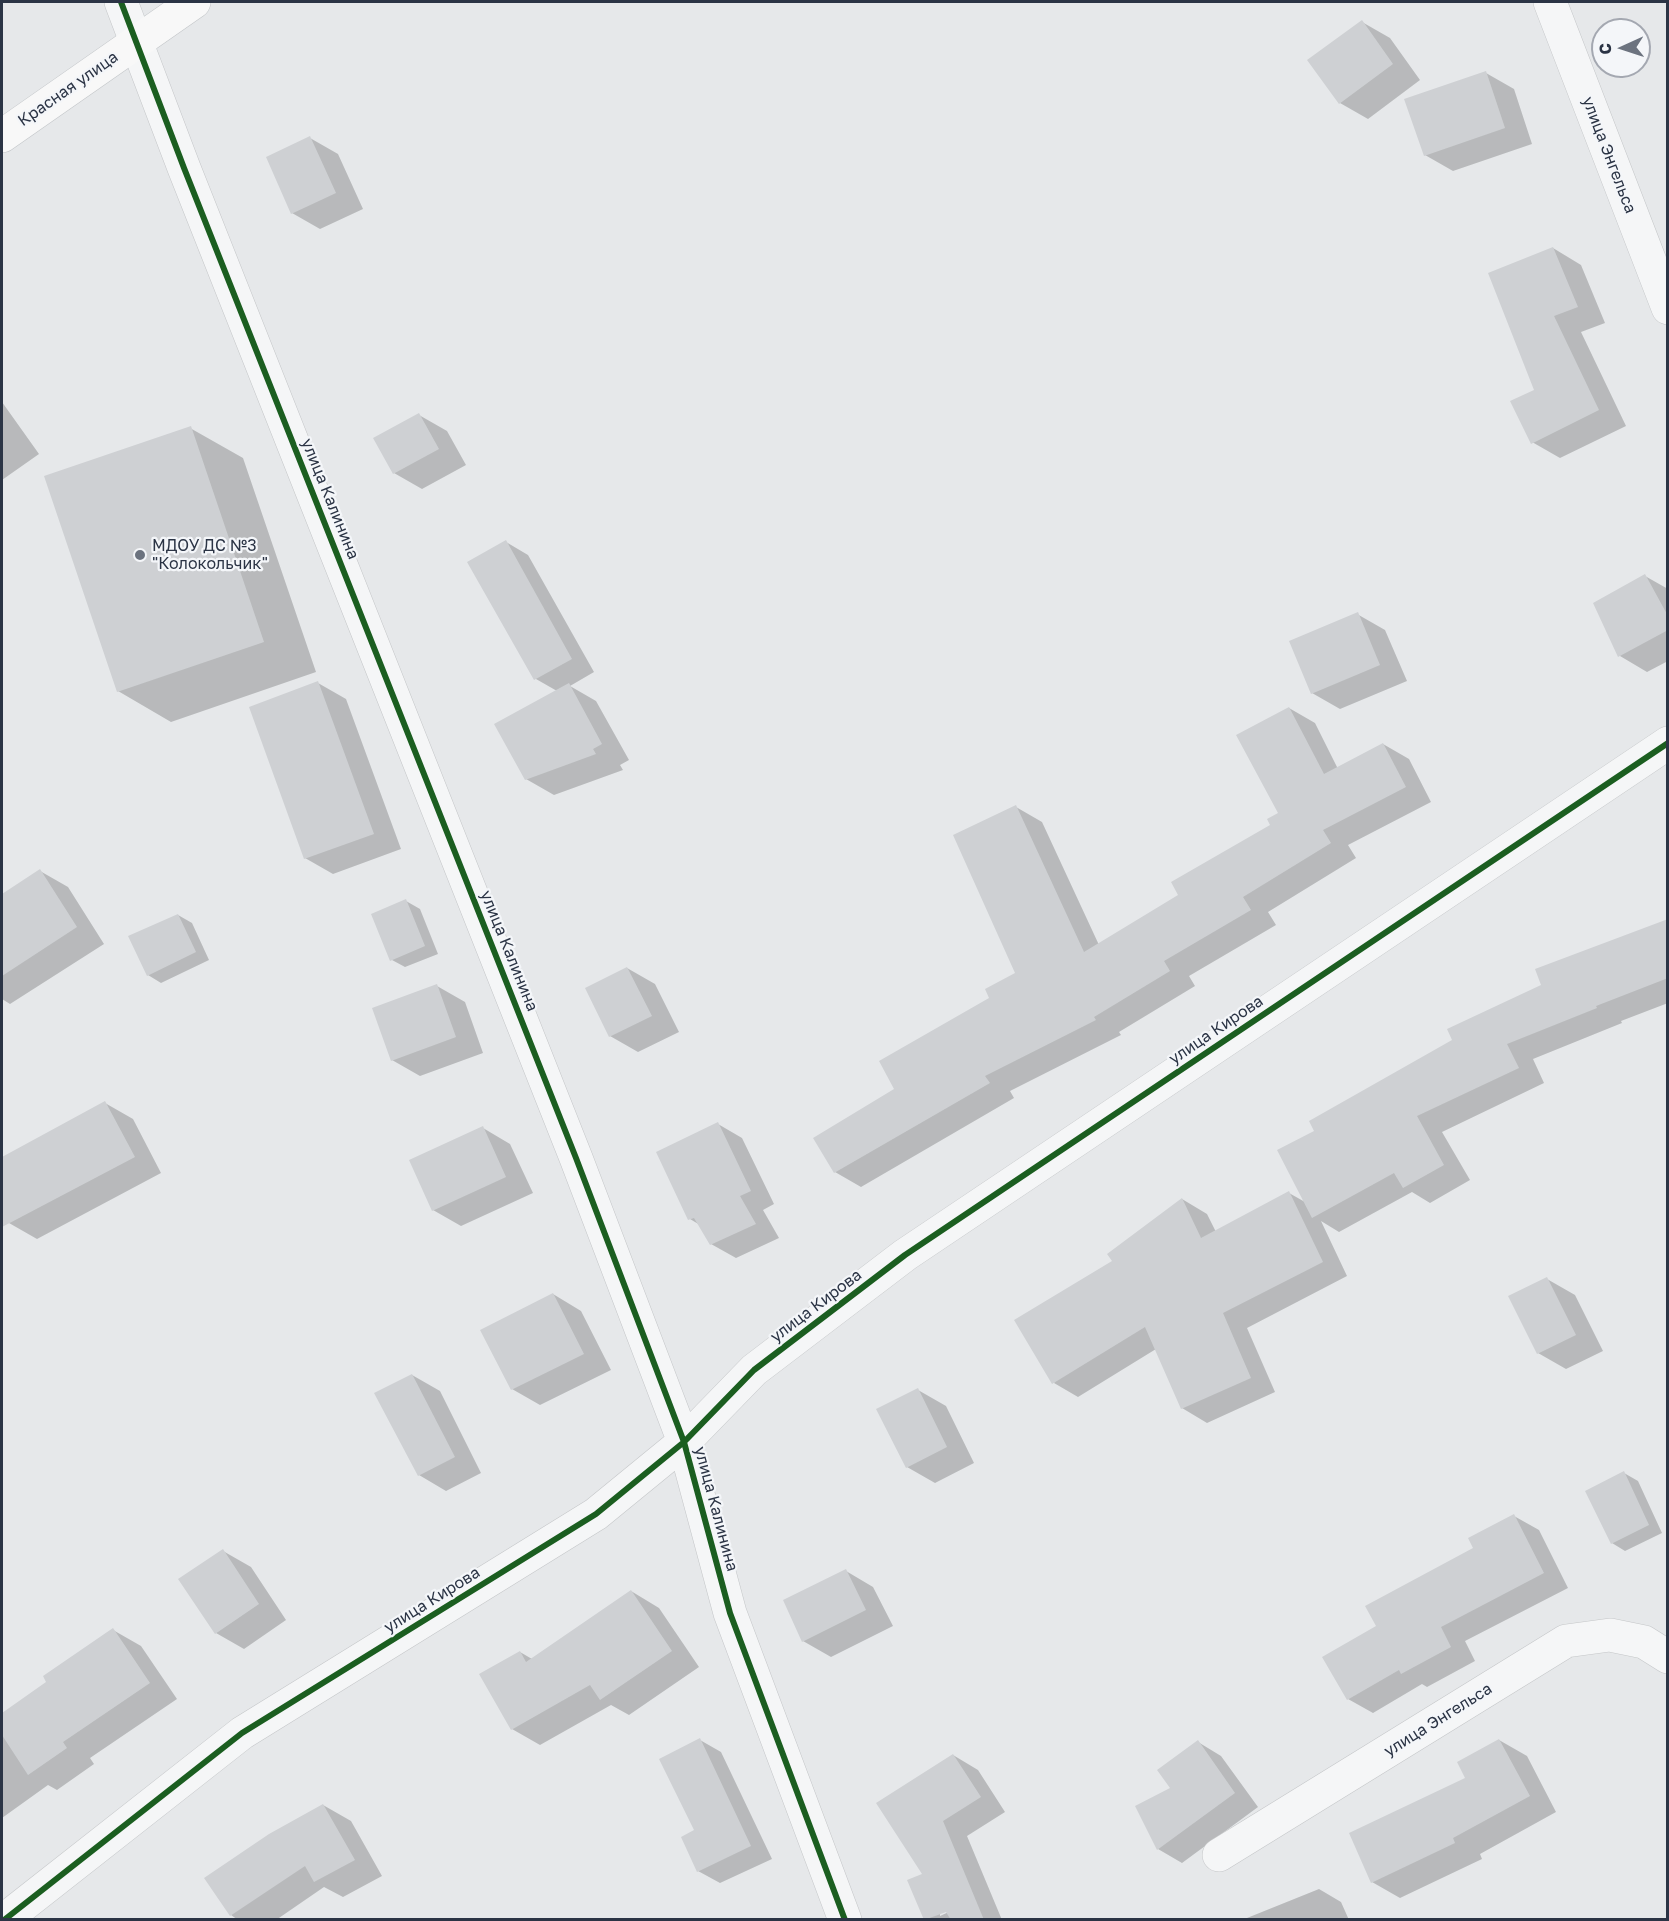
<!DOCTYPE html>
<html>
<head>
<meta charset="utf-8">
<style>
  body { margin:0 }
  #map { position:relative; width:1669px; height:1921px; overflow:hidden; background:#e6e8ea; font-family:"Golos Text",sans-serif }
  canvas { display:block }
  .frame { position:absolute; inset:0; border:3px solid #2b3445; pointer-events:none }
  .north { position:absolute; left:1591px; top:18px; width:60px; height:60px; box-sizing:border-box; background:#f4f6f9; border:2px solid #a4a8b1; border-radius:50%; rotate:267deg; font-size:16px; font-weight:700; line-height:24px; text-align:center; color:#2b3445 }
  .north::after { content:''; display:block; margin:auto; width:21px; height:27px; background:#6c737f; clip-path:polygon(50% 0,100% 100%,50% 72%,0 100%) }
</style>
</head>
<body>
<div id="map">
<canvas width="1669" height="1921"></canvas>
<div class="frame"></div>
<div class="north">С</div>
</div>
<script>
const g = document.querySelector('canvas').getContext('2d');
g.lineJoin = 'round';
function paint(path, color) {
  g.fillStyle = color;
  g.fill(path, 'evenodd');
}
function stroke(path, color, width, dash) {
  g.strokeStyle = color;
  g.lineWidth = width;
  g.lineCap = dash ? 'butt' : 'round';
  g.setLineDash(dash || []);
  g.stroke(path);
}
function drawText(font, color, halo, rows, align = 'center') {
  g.font = font + ' "Golos Text",sans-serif';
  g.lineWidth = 4.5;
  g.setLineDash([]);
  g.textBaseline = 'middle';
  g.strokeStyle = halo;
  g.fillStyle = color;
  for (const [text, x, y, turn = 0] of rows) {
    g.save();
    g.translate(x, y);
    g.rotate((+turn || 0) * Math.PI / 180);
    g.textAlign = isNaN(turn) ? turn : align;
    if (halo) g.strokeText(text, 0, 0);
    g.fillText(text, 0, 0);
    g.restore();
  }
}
paint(new Path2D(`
  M 1362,22 L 1390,38 L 1420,80 L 1368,119 L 1340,103 Z
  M 1486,73 L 1514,89 L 1532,144 L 1453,171 L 1425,155 Z
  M 310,138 L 338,154 L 363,209 L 320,229 L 292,213 Z
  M 1553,248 L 1581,265 L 1605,323 L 1581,332 L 1626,426 L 1560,458 L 1532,442 L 1536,390 Z
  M 2,402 L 39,454 L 2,480 Z
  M 419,415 L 447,431 L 466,465 L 422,489 L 394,473 Z
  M 190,428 L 243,458 L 316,672 L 171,722 L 118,691 Z
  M 506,542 L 528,555 L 594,672 L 570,686 L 596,701 L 629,760 L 620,765 L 623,770 L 554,795 L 526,779 L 557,691 L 536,679 Z
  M 1645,576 L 1668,589 L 1668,661 L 1647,672 L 1620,656 Z
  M 1357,614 L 1385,630 L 1407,681 L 1340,709 L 1312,693 Z
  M 318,683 L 346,699 L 401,849 L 333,874 L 305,858 Z
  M 1289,708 L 1315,723 L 1338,769 L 1383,744 L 1409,759 L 1431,802 L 1348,845 L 1356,858 L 1268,912 L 1276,925 L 1189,976 L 1195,986 L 1119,1032 L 1121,1035 L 1010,1091 L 1014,1098 L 861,1187 L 835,1172 L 896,1089 L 1017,974 L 1016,807 L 1042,822 L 1099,945 L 1180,896 L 1272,825 L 1280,813 Z
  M 40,871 L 68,887 L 104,944 L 10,1004 L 2,999 L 2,895 Z
  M 406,901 L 420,909 L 438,954 L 405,967 L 392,960 Z
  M 178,915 L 192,923 L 209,960 L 161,983 L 148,975 Z
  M 1668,921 L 1668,1003 L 1621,1021 L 1622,1023 L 1533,1059 L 1544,1083 L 1442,1132 L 1470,1180 L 1430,1203 L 1412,1192 L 1339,1232 L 1321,1221 L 1347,1276 L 1247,1328 L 1275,1392 L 1207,1423 L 1182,1408 L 1156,1349 L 1078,1397 L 1054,1383 L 1114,1261 L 1182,1199 L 1207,1214 L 1216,1232 L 1289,1193 L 1305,1202 L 1316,1131 L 1543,985 Z
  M 627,968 L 655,984 L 679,1032 L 638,1052 L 610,1036 Z
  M 437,986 L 465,1002 L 483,1053 L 420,1076 L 392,1060 Z
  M 105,1103 L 133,1119 L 161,1173 L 37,1239 L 9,1223 L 2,1207 L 2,1158 Z
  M 718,1124 L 742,1138 L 774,1204 L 763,1210 L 779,1238 L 736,1258 L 711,1244 L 700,1225 L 690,1219 Z
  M 483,1128 L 510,1144 L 533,1193 L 461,1226 L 433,1210 Z
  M 1547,1279 L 1575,1295 L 1603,1351 L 1566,1369 L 1538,1353 Z
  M 553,1294 L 581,1311 L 611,1370 L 540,1405 L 512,1389 Z
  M 412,1375 L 440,1391 L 481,1473 L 446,1491 L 419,1475 Z
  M 918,1390 L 946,1406 L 974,1463 L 935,1483 L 907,1467 Z
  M 1624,1473 L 1638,1481 L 1662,1533 L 1625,1551 L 1612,1543 Z
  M 1514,1516 L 1539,1530 L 1568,1588 L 1465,1641 L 1475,1661 L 1427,1687 L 1422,1684 L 1373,1713 L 1348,1699 L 1475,1549 Z
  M 223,1551 L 251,1567 L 286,1620 L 244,1649 L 216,1633 Z
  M 846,1571 L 873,1587 L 893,1626 L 831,1657 L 803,1641 Z
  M 631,1591 L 659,1608 L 699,1667 L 629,1715 L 611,1705 L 540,1745 L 512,1729 L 520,1652 L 532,1659 Z
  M 113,1630 L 141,1646 L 177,1699 L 90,1758 L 94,1764 L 57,1790 L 48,1785 L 2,1818 L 2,1715 L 48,1682 Z
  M 700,1740 L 721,1752 L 772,1859 L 720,1883 L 698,1871 Z
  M 1499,1740 L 1527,1756 L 1556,1812 L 1480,1854 L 1482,1859 L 1400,1898 L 1372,1882 L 1467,1779 Z
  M 1198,1742 L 1221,1756 L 1258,1807 L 1182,1863 L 1158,1849 L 1173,1788 Z
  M 953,1755 L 978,1770 L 1005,1812 L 967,1836 L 1002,1920 L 925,1920 L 909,1881 L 924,1875 ZM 953,1910 L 940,1916 L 940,1913 Z
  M 323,1805 L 351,1821 L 382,1876 L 343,1897 L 324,1887 L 276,1920 L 238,1920 L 231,1915 Z
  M 1319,1889 L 1341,1902 L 1349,1920 L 1242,1920 Z`), '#0003');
paint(new Path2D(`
  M 1362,20 L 1393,64 L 1339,104 L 1307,60 Z
  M 1486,71 L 1505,128 L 1424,156 L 1404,99 Z
  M 310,136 L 336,193 L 291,214 L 266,157 Z
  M 1553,247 L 1578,307 L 1554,316 L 1599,410 L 1531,444 L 1510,401 L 1534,390 L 1488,273 Z
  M 419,413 L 439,449 L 393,474 L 373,438 Z
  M 191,426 L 264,642 L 117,692 L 44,476 Z
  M 506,540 L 572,659 L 534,680 L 467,562 Z
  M 1645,574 L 1668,616 L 1668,630 L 1618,657 L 1593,603 Z
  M 1358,612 L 1380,665 L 1311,694 L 1289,641 Z
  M 318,681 L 374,834 L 304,859 L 249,707 Z
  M 569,683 L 602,744 L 593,749 L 596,754 L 525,780 L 494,724 Z
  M 1289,707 L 1324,774 L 1383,743 L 1406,787 L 1323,830 L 1331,843 L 1243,897 L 1251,910 L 1164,961 L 1170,971 L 1094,1017 L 1096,1020 L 985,1076 L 990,1083 L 834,1173 L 813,1138 L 894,1089 L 879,1061 L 989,998 L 985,989 L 1015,973 L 953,835 L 1016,805 L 1084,952 L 1178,895 L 1171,882 L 1270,825 L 1267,819 L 1278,813 L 1236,735 Z
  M 40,869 L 77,927 L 2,976 L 2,894 Z
  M 406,899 L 425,946 L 390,961 L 371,914 Z
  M 178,914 L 196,952 L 147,976 L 128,936 Z
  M 1668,919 L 1668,978 L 1596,1006 L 1597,1008 L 1507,1044 L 1519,1068 L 1417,1116 L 1444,1165 L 1403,1188 L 1394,1173 L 1312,1218 L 1277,1150 L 1314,1131 L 1309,1121 L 1452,1040 L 1447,1029 L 1541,985 L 1535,969 Z
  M 627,967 L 652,1016 L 609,1037 L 585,988 Z
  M 437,984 L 456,1037 L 391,1061 L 372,1008 Z
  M 105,1101 L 135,1157 L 2,1227 L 2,1157 Z
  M 718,1122 L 751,1191 L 740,1196 L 756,1224 L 710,1245 L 694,1218 L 688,1220 L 656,1152 Z
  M 483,1126 L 506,1177 L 432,1211 L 409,1160 Z
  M 1289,1191 L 1323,1262 L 1223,1313 L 1251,1378 L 1181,1409 L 1145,1327 L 1052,1384 L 1014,1320 L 1112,1261 L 1107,1254 L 1182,1198 L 1201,1238 Z
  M 1547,1277 L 1576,1335 L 1537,1354 L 1508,1296 Z
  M 553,1293 L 584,1354 L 511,1390 L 480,1330 Z
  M 412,1374 L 455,1457 L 418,1476 L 374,1393 Z
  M 918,1388 L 947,1447 L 906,1468 L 876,1409 Z
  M 1624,1471 L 1649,1525 L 1611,1544 L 1585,1491 Z
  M 1514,1514 L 1544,1573 L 1441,1627 L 1451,1647 L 1401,1674 L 1399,1670 L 1347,1700 L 1322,1657 L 1376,1626 L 1365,1606 L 1473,1548 L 1468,1538 Z
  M 223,1549 L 259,1604 L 215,1634 L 178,1579 Z
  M 846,1569 L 866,1610 L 802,1642 L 783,1600 Z
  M 631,1590 L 672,1651 L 600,1700 L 590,1685 L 511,1730 L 479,1674 L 520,1651 L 526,1662 Z
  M 113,1628 L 150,1683 L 63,1742 L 67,1748 L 28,1775 L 2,1735 L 2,1713 L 46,1682 L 43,1676 Z
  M 700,1738 L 751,1846 L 697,1872 L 681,1837 L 694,1830 L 659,1759 Z
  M 1499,1739 L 1530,1796 L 1453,1838 L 1455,1843 L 1371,1883 L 1349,1833 L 1465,1778 L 1457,1762 Z
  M 1198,1740 L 1235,1793 L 1157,1850 L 1135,1806 L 1170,1788 L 1157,1770 Z
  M 953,1754 L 981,1797 L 943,1821 L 984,1920 L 951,1920 L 946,1912 L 924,1920 L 907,1880 L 922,1874 L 876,1803 Z
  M 323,1804 L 355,1860 L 314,1882 L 305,1866 L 230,1916 L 204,1878 L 269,1834 Z`), '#ced0d3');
const street = new Path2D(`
  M 121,2 L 184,168 L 576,1158 L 684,1442 L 730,1613 L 845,1920
  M 1550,2 L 1668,308
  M 1219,1855 L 1566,1641 L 1610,1635 L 1644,1642 L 1668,1657
  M 4,1920 L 242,1733 L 596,1514 L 684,1442 L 754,1370 L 905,1255 L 1668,743`);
const primary = new Path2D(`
  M 2,136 L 194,2`);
stroke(street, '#c4c6c8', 34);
stroke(primary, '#c2c5c8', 34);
stroke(street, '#f5f6f7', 33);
stroke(primary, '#f8f8f8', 33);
stroke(new Path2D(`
  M 121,2 L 184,168 L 576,1158 L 684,1442 L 730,1613 L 845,1920
  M 4,1920 L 242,1733 L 596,1514 L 684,1442 L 754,1370 L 905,1255 L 1668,743`), '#1b5e20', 6);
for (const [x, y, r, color] of [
  [140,555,6,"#6c737f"]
]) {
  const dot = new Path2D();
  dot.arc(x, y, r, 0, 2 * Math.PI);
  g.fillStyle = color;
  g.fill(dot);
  stroke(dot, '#f4f6f9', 2);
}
drawText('16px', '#2b3445', '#f4f6f9', [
  ["Красная улица",68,89,-35],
  ["улица Энгельса",1609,155,69],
  ["улица Калинина",330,499,68],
  ["улица Калинина",509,951,68],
  ["улица Кирова",1216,1030,-34],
  ["улица Кирова",816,1306,-37],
  ["улица Калинина",716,1509,75],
  ["улица Кирова",432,1600,-32],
  ["улица Энгельса",1438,1720,-32]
]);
drawText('16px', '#2b3445', '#f4f6f9', [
  ["МДОУ ДС №3",152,546],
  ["\"Колокольчик\"",152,564]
], 'left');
</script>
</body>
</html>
